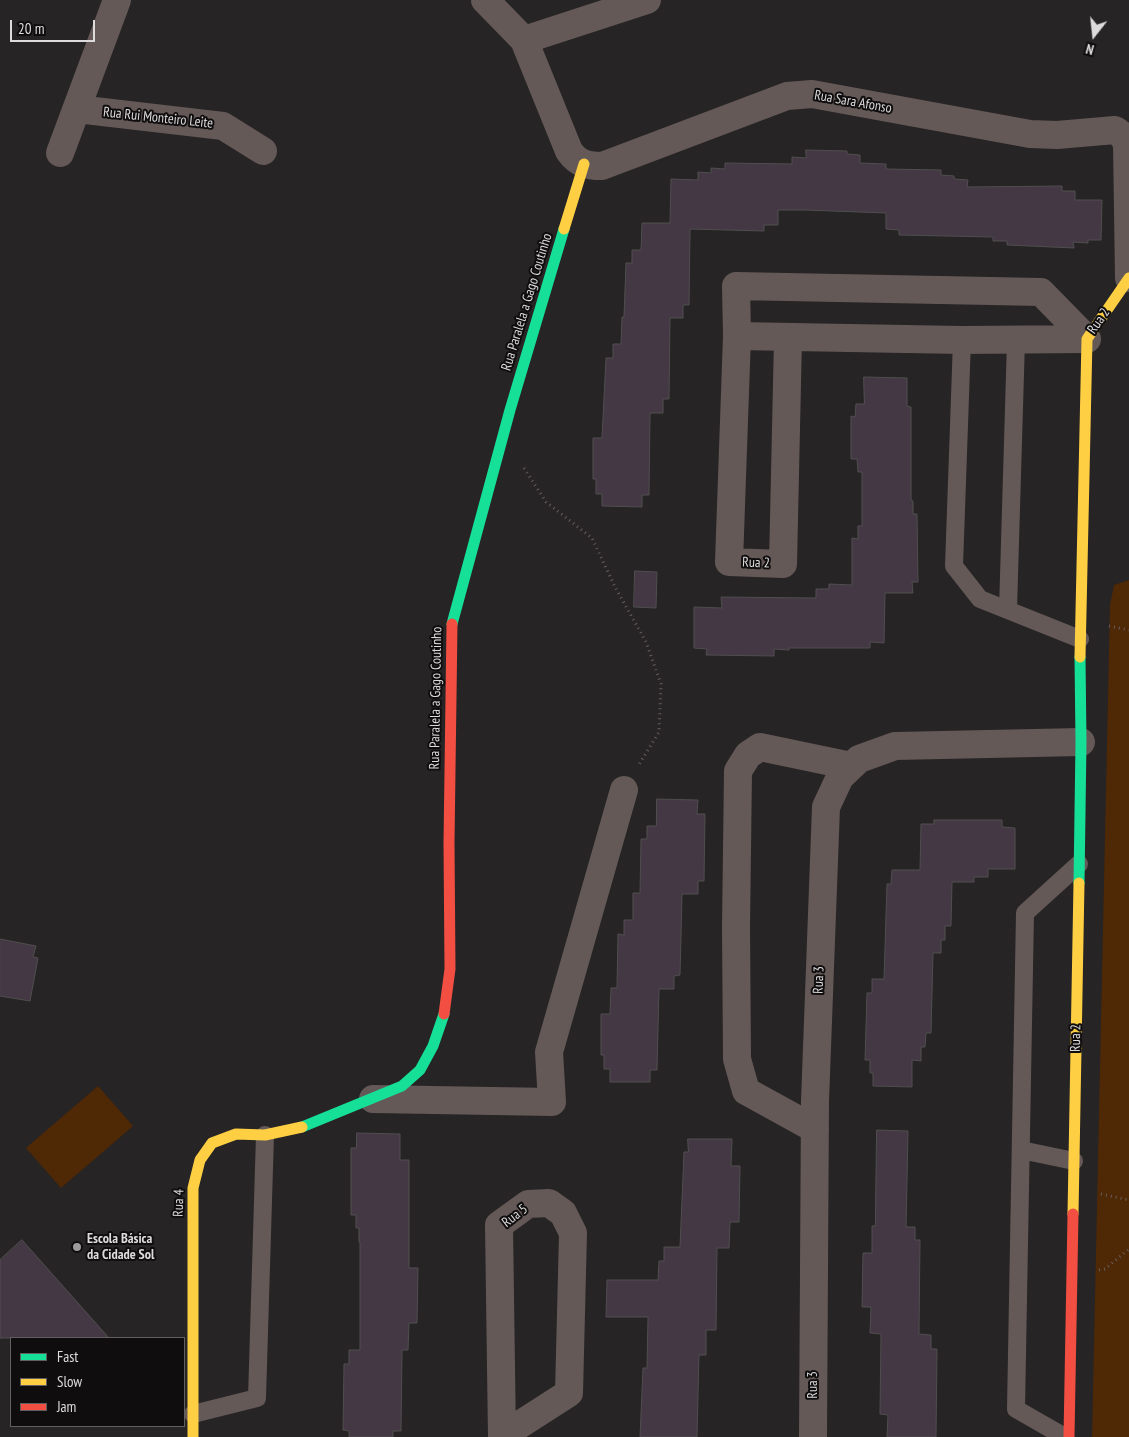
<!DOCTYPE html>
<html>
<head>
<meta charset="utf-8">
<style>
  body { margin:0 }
  #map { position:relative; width:1129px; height:1437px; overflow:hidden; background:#262425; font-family:"PT Sans Narrow",sans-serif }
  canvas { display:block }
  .legend { position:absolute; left:10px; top:1337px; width:175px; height:90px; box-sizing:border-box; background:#0f0d0e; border:1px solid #615f60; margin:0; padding:6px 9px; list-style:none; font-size:15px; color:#dddbdb }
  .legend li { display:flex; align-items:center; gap:10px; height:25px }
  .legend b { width:25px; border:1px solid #615f60 }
  .north { position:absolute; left:1069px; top:10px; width:50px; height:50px; -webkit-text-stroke:4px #0f0d0e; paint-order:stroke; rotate:196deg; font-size:14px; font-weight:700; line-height:20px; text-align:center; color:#dddbdb }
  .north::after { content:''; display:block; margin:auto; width:18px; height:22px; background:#dddbdb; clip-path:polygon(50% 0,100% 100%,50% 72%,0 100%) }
  .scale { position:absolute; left:10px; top:20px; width:85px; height:22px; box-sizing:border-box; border:2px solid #dddbdb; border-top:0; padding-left:6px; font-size:15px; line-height:18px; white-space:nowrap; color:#dddbdb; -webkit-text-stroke:4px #0f0d0e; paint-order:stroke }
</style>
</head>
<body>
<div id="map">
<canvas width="1129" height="1437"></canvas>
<ul class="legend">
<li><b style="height:6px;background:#16e098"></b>Fast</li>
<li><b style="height:6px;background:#ffcf43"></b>Slow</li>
<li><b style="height:6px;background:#f24e42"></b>Jam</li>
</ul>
<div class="north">N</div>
<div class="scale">20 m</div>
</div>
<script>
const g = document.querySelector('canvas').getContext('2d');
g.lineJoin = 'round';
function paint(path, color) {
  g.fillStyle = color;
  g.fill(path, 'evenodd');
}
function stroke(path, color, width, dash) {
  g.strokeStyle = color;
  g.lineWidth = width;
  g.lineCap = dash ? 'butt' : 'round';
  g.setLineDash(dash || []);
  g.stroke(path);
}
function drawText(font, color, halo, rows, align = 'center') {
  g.font = font + ' "PT Sans Narrow",sans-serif';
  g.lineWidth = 4;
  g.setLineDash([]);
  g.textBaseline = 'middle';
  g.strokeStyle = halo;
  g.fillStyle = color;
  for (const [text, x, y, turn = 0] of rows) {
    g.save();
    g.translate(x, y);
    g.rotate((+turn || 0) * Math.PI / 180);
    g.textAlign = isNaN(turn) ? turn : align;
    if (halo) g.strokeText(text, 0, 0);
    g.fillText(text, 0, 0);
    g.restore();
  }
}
paint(new Path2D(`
  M 1129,580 L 1129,1437 L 1092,1437 L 1110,605 L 1114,585 Z
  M 98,1086 L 133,1126 L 61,1188 L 26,1148 Z`), '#4f2805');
const building = new Path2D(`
  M 806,150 L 847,151 L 847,154 L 860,155 L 860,163 L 886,164 L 886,169 L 941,170 L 941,175 L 954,176 L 954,179 L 968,180 L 967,187 L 1062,186 L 1062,191 L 1075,191 L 1075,200 L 1102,200 L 1101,240 L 1088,240 L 1088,243 L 1073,242 L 1074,248 L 1007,245 L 1007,241 L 993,241 L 993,237 L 899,235 L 899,230 L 886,229 L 886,213 L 805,210 L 778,210 L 778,225 L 764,225 L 764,231 L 690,229 L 689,305 L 683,305 L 683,318 L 670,318 L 669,399 L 663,399 L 663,413 L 650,413 L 649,495 L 642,495 L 642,507 L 602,506 L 602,494 L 596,494 L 596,479 L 593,479 L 593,438 L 602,438 L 606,358 L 613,358 L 613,344 L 621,344 L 622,317 L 624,317 L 626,263 L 632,263 L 632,250 L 641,250 L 642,223 L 670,223 L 671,179 L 698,180 L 698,172 L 711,173 L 711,168 L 725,169 L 725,163 L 792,164 L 792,157 L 806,158 Z
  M 864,377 L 907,378 L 907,406 L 911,407 L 911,500 L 913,501 L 913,514 L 917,514 L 918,582 L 912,582 L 913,593 L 885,593 L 884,643 L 870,642 L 870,648 L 789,648 L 789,650 L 774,649 L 774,656 L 706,655 L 707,649 L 694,648 L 694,607 L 722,608 L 721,597 L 816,598 L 816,589 L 829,589 L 829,584 L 852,585 L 852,538 L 858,539 L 858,526 L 862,526 L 862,472 L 858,472 L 857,459 L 851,459 L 851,416 L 855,417 L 856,404 L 864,404 Z
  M 635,571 L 657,572 L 656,608 L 634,607 Z
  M 657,799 L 698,800 L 697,814 L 705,814 L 704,881 L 698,881 L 698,894 L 682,894 L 680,975 L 674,976 L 674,989 L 659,989 L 657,1070 L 650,1070 L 650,1082 L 610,1082 L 610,1069 L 604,1069 L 604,1055 L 601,1055 L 601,1014 L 610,1014 L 611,988 L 617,988 L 618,934 L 624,935 L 624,920 L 633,920 L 633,893 L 640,893 L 641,839 L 647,839 L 647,826 L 656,826 Z
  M 934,820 L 1002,820 L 1002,827 L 1015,828 L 1015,869 L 988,869 L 988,877 L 974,877 L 974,882 L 952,882 L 951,926 L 945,926 L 945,940 L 941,940 L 941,953 L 933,953 L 931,1033 L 926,1033 L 925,1047 L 921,1047 L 921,1061 L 912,1060 L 912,1087 L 873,1086 L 873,1073 L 870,1073 L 870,1060 L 865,1060 L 867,993 L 872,993 L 872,979 L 884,979 L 887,884 L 891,884 L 892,870 L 920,870 L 921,824 L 934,824 Z
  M 0,939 L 36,946 L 33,957 L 38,958 L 30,1001 L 0,996 Z
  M 877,1130 L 908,1131 L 906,1227 L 915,1227 L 915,1240 L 920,1240 L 919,1334 L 931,1335 L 931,1349 L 937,1349 L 936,1437 L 887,1437 L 888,1415 L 880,1414 L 881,1334 L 870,1333 L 871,1307 L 862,1307 L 863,1253 L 872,1253 L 872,1226 L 875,1226 Z
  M 357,1133 L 400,1134 L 400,1160 L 409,1160 L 409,1268 L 418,1268 L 417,1323 L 409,1323 L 408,1350 L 402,1350 L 401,1431 L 393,1431 L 393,1437 L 349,1437 L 349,1431 L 343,1430 L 344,1364 L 349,1364 L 349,1350 L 360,1350 L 360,1242 L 359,1242 L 359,1228 L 356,1228 L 356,1215 L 351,1215 L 351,1148 L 356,1148 Z
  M 688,1139 L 732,1139 L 731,1166 L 740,1166 L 739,1222 L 730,1222 L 729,1248 L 717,1248 L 716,1330 L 706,1330 L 706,1355 L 699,1355 L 697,1437 L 640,1437 L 643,1368 L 647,1368 L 648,1317 L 606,1317 L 607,1280 L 658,1280 L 659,1261 L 664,1261 L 664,1247 L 680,1247 L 684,1152 L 688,1152 Z
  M 22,1240 L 109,1338 L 0,1338 L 0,1260 Z`);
paint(building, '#443844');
stroke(building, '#504e4f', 1);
stroke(new Path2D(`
  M 524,468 L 546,502 L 592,538 L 615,587 L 646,642 L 661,684 L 659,732 L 638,766
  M 1109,626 L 1129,630
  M 1101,1194 L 1129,1200
  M 1099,1270 L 1105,1269 L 1129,1249`), '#665d5c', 3, [1, 4]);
stroke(new Path2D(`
  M 962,340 L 954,566 L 980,599 L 1080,639
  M 1008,610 L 1016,340
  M 1021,1150 L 1074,1161
  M 193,1414 L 257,1398 L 265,1135
  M 1065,1437 L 1016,1409 L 1025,913 L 1079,864`), '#645957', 18);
stroke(new Path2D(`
  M 485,0 L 524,40 L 569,151 C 578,164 588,166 602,166 L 787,96 L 812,94 L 1030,134 L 1057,135 L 1115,130 L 1122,135 L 1127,143 L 1129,278
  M 524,40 L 647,0
  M 77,109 L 223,126 L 263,151
  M 60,153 L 117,0
  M 737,336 L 962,340 L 1087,339
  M 788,338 L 783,564 L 729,562 L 737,336 L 736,286 L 1041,292 L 1087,339
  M 373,1099 L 552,1102 L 549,1052 L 624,790
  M 815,1129 L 746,1091 L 737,1059 L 736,927 L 738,771 L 748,755 L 760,747 L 851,766
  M 502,1437 L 499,1225 L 528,1204 L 549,1203 L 563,1213 L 573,1233 L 569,1393 L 502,1436
  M 813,1437 L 815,1101 L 826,807 L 840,777 L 859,759 L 895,746 L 1081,742`), '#645957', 28);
stroke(new Path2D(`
  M 452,624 L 510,410 L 564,229
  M 1079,883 L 1081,742 L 1080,657
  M 302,1127 L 402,1086 L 420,1070 L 433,1046 L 444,1014`), '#16e098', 11);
stroke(new Path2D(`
  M 564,229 L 584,164
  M 1080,657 L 1087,339 L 1129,278
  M 1073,1214 L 1079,883
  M 193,1437 L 193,1188 L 200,1160 L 212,1143 L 236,1134 L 265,1135 L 302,1127`), '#ffcf43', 11);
stroke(new Path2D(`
  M 444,1014 L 450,969 L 449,843 L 452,624
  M 1069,1437 L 1073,1214`), '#f24e42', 11);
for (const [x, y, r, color] of [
  [77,1247,5,"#9d9b9b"]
]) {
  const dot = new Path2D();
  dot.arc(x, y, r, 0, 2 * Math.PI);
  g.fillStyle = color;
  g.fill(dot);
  stroke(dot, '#0f0d0e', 2);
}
drawText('14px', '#dddbdb', '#0f0d0e', [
  ["Rua Sara Afonso",853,102,10],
  ["Rua Rui Monteiro Leite",158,118,6],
  ["Rua Paralela a Gago Coutinho",527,302,-73],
  ["Rua 2",1099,321,-55],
  ["Rua 2",756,563,2],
  ["Rua Paralela a Gago Coutinho",436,698,-89],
  ["Rua 3",819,980,-88],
  ["Rua 2",1076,1038,-89],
  ["Rua 4",179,1203,-88],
  ["Rua 5",515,1216,-38],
  ["Rua 3",813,1385,-90]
]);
drawText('bold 14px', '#dddbdb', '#0f0d0e', [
  ["Escola Básica",87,1239],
  ["da Cidade Sol",87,1255]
], 'left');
</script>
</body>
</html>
